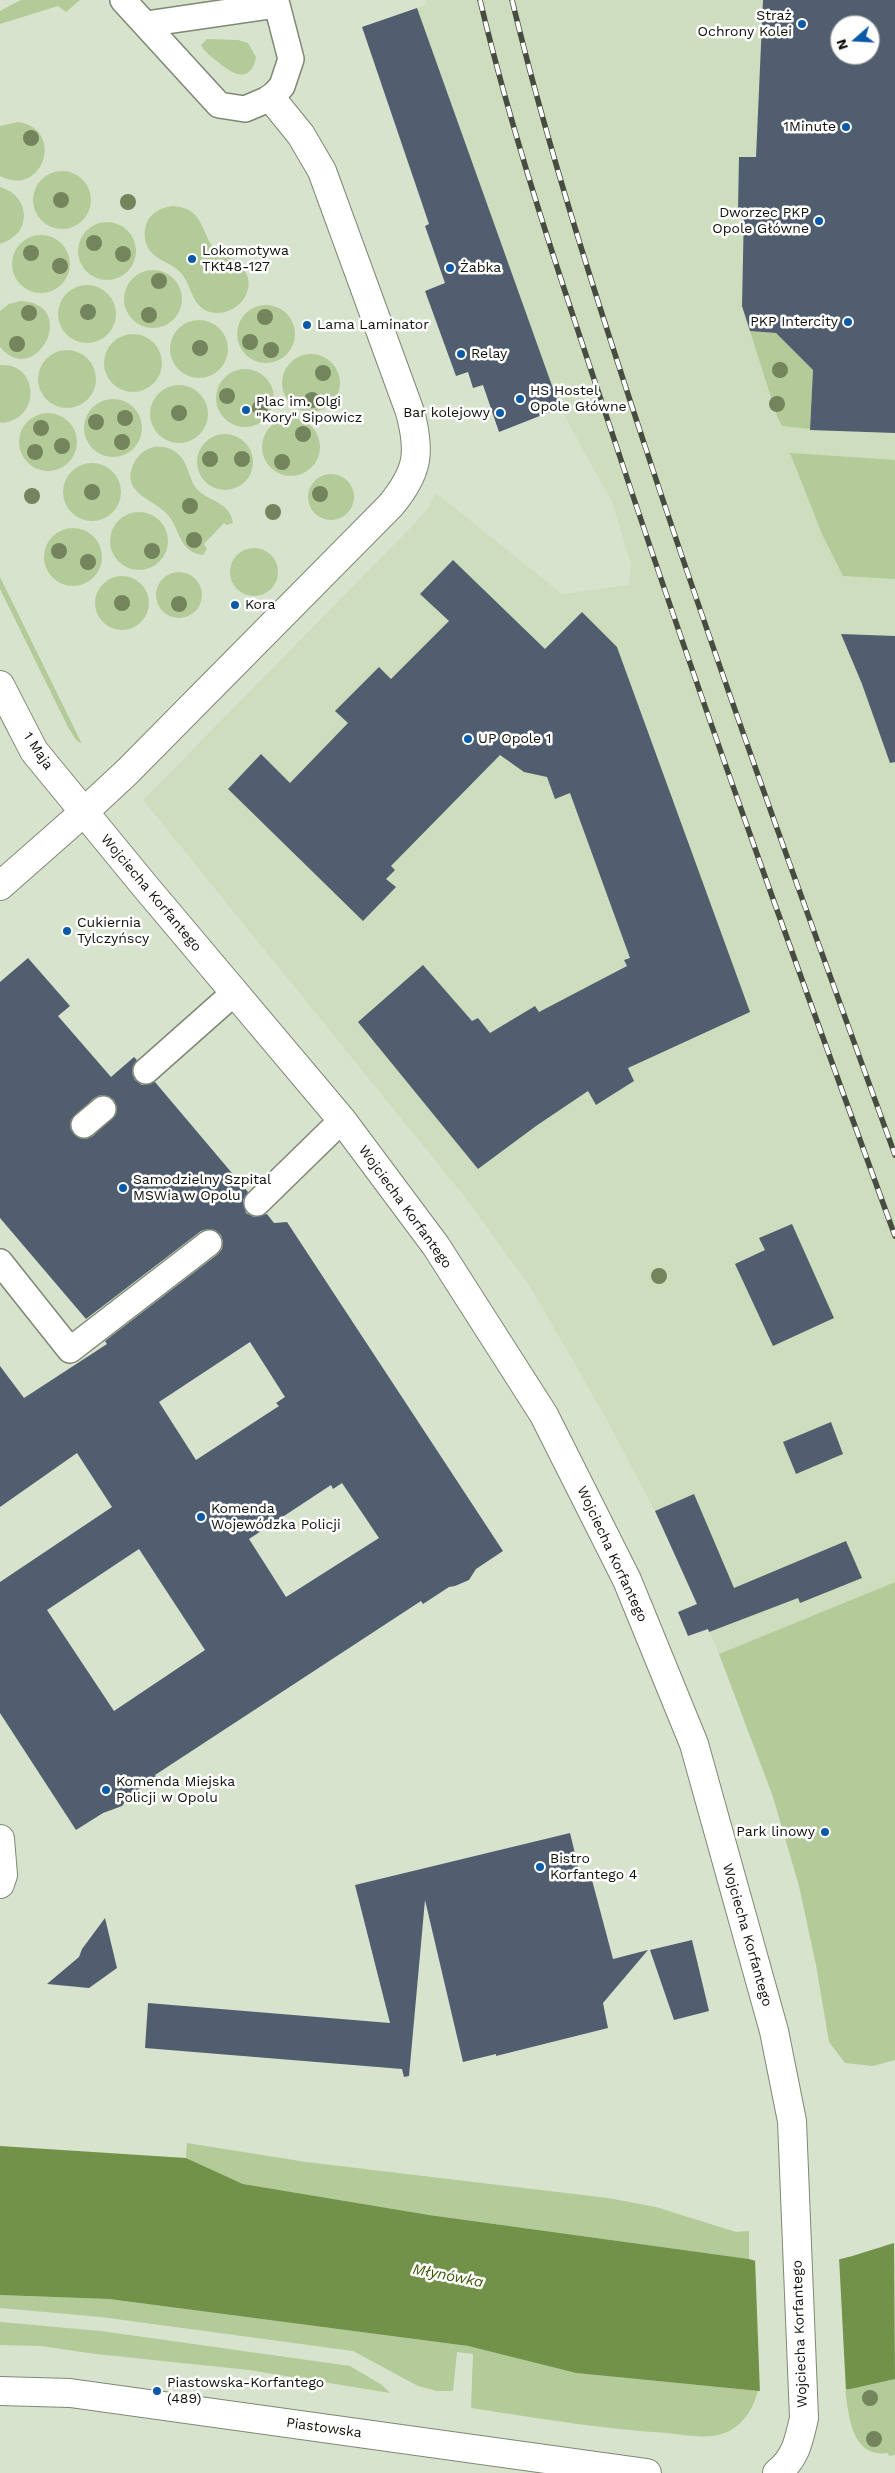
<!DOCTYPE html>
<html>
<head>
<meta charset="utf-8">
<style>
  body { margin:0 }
  #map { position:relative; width:895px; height:2473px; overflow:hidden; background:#d8e3cd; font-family:"Work Sans",sans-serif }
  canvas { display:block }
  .north { position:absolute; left:830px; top:15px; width:50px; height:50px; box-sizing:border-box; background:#fff; border:1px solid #9ea09d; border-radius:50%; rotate:251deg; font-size:14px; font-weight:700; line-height:20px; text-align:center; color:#0d1109 }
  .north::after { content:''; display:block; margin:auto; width:18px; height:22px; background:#0b5aa8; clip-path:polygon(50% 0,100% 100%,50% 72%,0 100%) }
</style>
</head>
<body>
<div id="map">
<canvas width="895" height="2473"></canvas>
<div class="north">N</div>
</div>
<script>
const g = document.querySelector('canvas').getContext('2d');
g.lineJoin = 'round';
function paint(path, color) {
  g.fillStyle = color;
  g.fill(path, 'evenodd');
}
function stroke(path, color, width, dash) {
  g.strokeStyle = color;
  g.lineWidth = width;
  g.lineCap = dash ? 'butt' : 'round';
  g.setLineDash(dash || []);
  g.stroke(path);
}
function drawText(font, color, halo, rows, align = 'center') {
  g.font = font + ' "Work Sans",sans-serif';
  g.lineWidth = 5;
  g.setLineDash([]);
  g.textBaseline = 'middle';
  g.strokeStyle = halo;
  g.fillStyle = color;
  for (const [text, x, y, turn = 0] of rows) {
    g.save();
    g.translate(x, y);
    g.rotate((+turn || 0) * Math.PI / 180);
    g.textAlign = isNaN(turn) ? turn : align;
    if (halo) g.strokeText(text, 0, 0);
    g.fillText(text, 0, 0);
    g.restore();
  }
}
paint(new Path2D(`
  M 426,0 L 895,0 L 895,1582 L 719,1654 L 655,1511 L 603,1413 L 531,1288 L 463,1195 L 143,800 L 414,524 L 427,510 L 436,493 L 562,594 L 629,585 L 631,564 L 612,502 L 560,408 L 417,8 L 427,4 ZM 840,25 L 870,25 L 870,55 L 840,55 Z`), '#cfddbf');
paint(new Path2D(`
  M 21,0 L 80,0 L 66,12 L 58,6 L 0,24 L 0,11 Z
  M 207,39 L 238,40 L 248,43 L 256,57 C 251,84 233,75 218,62 C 212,57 205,53 201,45 Z
  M 18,122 C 66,129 43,199 0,176 L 0,126 Z
  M33 200a29 29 0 1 1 58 0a29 29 0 1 1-58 0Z
  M 0,187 C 31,196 33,234 0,244 Z
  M 173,206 C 181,207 188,208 194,214 C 203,222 205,237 213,247 C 223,258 238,257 245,271 C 258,294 233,318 210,312 C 192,307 192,287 182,274 C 169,259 149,261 145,239 C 144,232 145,226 148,220 C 154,211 163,207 173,206 Z
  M78 251a29 29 0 1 1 58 0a29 29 0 1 1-58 0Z
  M12 264a29 29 0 1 1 58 0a29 29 0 1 1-58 0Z
  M124 299a29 29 0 1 1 58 0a29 29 0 1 1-58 0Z
  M58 314a29 29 0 1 1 58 0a29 29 0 1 1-58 0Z
  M 20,301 C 81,303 36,390 0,347 L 0,311 L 9,304 Z
  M237 334a29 29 0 1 1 58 0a29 29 0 1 1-58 0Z
  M170 349a29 29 0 1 1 58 0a29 29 0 1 1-58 0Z
  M 750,331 L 776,333 L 810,367 L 813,368 L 810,429 L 782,426 L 777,416 Z
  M104 363a29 29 0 1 1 58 0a29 29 0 1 1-58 0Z
  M38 379a29 29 0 1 1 58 0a29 29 0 1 1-58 0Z
  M282 383a29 29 0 1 1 58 0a29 29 0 1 1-58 0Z
  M 0,365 C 38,362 43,418 2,423 L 0,422 Z
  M216 398a29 29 0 1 1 58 0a29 29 0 1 1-58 0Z
  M150 414a29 29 0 1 1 58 0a29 29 0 1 1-58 0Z
  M84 428a29 29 0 1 1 58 0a29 29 0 1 1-58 0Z
  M19 442a29 29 0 1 1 58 0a29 29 0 1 1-58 0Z
  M262 447a29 29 0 1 1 58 0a29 29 0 1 1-58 0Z
  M197 462a28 28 0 1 1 56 0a28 28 0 1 1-56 0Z
  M 154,447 C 164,446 172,448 179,455 C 190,465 188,482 200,492 C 214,503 230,503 233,523 L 226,525 L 224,523 L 204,544 L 207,549 L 203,555 C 179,552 181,531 168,515 C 155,499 119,494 134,463 C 138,455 145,449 154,447 Z
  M 790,453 L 895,460 L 895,579 L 843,576 L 822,534 Z
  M63 492a29 29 0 1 1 58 0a29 29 0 1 1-58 0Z
  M308 497a23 23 0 1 1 46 0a23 23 0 1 1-46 0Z
  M110 541a29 29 0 1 1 58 0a29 29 0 1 1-58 0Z
  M44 557a29 29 0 1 1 58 0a29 29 0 1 1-58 0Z
  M230 572a24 24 0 1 1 48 0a24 24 0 1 1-48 0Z
  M156 595a23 23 0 1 1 46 0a23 23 0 1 1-46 0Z
  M95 603a27 27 0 1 1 54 0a27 27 0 1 1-54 0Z
  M 0,577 L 82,744 L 76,740 L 68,727 L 0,589 Z
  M 895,1582 L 895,2060 L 873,2066 L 845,2063 L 829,2042 L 816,1965 L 799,1886 L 773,1797 L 719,1654 Z
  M 187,2143 L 306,2162 L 608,2198 L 656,2207 L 736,2232 L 749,2231 L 749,2259 L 429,2215 L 243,2184 L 186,2158 Z
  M 0,2295 L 109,2299 L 468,2346 L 576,2373 L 758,2391 C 753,2408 746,2421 731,2430 C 712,2441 687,2435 667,2433 C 601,2429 536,2418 471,2408 L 473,2354 L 457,2352 L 453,2391 L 437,2391 L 418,2386 L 353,2351 L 101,2317 L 0,2308 Z
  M 0,2322 L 101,2331 L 350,2366 L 382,2385 L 390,2393 L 249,2370 L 96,2354 L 41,2346 L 0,2345 Z
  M 895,2379 L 895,2455 L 889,2456 L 888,2453 C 851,2458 849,2416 845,2389 Z`), '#b3cb98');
paint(new Path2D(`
  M 0,2146 L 186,2158 L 243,2184 L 429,2215 L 749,2259 C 803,2275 842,2259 894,2243 L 895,2379 L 850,2389 L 779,2393 L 576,2373 L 468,2346 L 109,2299 L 0,2295 Z`), '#729149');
paint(new Path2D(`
  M 839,2257 L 846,2391 L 779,2396 L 760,2394 L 755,2258 L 774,2264 L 823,2262 Z`), '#d8e3cd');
paint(new Path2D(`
  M 763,0 L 895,0 L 895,433 L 810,430 L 813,370 L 776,333 L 750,331 L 742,306 L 744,210 L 738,209 L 739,157 L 756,157 ZM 840,25 L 870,25 L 870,55 L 840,55 Z
  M 417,8 L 560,408 L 499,432 L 483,385 L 473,388 L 468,372 L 456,376 L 425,291 L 445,283 L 425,226 L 429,224 L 362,27 Z
  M 453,560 L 545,649 L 582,612 L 617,647 L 750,1012 L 628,1068 L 634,1081 L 596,1105 L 588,1091 L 536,1126 L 478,1169 L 358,1022 L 423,965 L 472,1021 L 478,1018 L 490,1033 L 535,1006 L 539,1012 L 627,966 L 624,960 L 630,958 L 570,793 L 555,799 L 547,777 L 524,772 L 500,755 L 391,866 L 395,870 L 386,879 L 396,887 L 363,921 L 228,789 L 261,754 L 290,783 L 348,723 L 335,711 L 379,667 L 391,679 L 449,621 L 420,594 Z
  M 841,634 L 895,636 L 895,762 L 890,763 L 862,684 Z
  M 28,958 L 70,1006 L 58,1016 L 111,1077 L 134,1057 L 137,1060 L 133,1066 L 132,1073 L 135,1080 L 142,1085 L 155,1082 L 248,1192 L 243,1200 L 246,1213 L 254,1217 L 267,1214 L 274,1223 L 287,1222 L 503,1551 L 476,1569 L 469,1580 L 455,1586 L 449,1587 L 423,1604 L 421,1601 L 155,1775 L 157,1778 L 130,1795 L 122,1806 L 103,1813 L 76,1830 L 0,1713 L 0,1582 L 112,1507 L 77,1453 L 0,1507 L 0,1366 L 24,1398 L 107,1344 L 105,1341 L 218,1254 L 222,1249 L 223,1242 L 221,1235 L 215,1230 L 208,1229 L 201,1231 L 86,1319 L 0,1218 L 0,982 ZM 101,1095 L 108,1096 L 114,1100 L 117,1107 L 116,1114 L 93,1136 L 86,1139 L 79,1138 L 70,1128 L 71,1120 L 94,1098 ZM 250,1342 L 285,1397 L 276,1403 L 279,1406 L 196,1460 L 159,1402 ZM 342,1483 L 379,1538 L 286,1597 L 249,1539 L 331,1485 L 333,1489 ZM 139,1549 L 205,1650 L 114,1711 L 47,1610 Z
  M 792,1224 L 834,1318 L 773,1346 L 735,1264 L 765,1250 L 759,1238 Z
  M 831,1422 L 843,1454 L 796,1474 L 783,1442 Z
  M 694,1494 L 734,1588 L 846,1541 L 862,1578 L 800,1603 L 798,1598 L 709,1632 L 708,1629 L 688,1636 L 678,1612 L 697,1604 L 655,1511 Z
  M 570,1833 L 582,1882 L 592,1880 L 613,1959 L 648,1950 L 603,2003 L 608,2028 L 496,2056 L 496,2054 L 463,2062 L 425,1900 L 409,2076 L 404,2077 L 402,2069 L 145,2048 L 148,2003 L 390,2023 L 355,1885 Z
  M 105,1918 L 117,1968 L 89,1988 L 47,1984 L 79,1957 L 82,1949 Z
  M 692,1940 L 709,2011 L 674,2020 L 650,1950 Z`), '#515e6f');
const service = new Path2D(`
  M 123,0 L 219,105 L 245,109 L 271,98 L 282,86 L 291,59 L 277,5 L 146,24
  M 146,1071 L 234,993
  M 84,1125 L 103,1109
  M 257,1203 L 342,1120
  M 0,1262 L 70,1350 L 209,1243`);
const pedestrian = new Path2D(`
  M 84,812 L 127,772 L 391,505 C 418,472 421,453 410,412 L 322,171 L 301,135 L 271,98`);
const minor = new Path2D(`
  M 0,886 L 84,812
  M 0,1839 L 3,1875 L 0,1884`);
const tertiary = new Path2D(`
  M 0,685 L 34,751 L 144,885 L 342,1120 L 436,1246 L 544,1415 L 627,1580 L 694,1744 L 774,2031 L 792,2121 L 804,2418 C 799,2440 796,2458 777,2473
  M 0,2391 L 70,2393 L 647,2473`);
stroke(service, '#7e8874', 28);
stroke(pedestrian, '#7e8874', 30);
stroke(minor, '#7e8874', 30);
stroke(tertiary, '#7e8874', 30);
stroke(service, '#fff', 25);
stroke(pedestrian, '#fff', 28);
stroke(minor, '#fff', 28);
stroke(tertiary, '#fff', 28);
const rail = new Path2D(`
  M 480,0 C 517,155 570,306 620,457 C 707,719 801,978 895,1236
  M 512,0 C 548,149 595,294 643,440 C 722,680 809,918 895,1155`);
stroke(rail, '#464c40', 5.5);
stroke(rail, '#fff', 4, [11]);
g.fillStyle = '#74845c';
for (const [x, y] of [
  [31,138],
  [61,200],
  [128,202],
  [94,243],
  [31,253],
  [123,254],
  [60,266],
  [159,281],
  [88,312],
  [29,313],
  [149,315],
  [265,317],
  [250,342],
  [17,344],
  [200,348],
  [271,350],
  [780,370],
  [323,373],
  [227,396],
  [312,400],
  [777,404],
  [260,408],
  [179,413],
  [125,418],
  [96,422],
  [41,428],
  [303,434],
  [122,442],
  [62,446],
  [35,452],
  [210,459],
  [242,459],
  [282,462],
  [92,492],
  [320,494],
  [32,496],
  [190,506],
  [273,512],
  [194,540],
  [59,551],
  [152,551],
  [88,562],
  [122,603],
  [179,604],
  [659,1276],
  [870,2398],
  [874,2439]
]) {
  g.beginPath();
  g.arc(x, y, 8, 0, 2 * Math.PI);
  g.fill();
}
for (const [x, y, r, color] of [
  [802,24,5,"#0b5aa8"],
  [846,127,5,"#0b5aa8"],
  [819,221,5,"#0b5aa8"],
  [192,259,5,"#0b5aa8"],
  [450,268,5,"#0b5aa8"],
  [848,322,5,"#0b5aa8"],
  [307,325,5,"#0b5aa8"],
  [461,354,5,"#0b5aa8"],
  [520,399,5,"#0b5aa8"],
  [246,410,5,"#0b5aa8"],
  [500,413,5,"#0b5aa8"],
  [235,605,5,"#0b5aa8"],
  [468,739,5,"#0b5aa8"],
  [67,931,5,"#0b5aa8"],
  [123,1188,5,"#0b5aa8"],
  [201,1517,5,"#0b5aa8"],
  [106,1790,5,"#0b5aa8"],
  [825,1832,5,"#0b5aa8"],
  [540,1867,5,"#0b5aa8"],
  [157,2391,5,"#0b5aa8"]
]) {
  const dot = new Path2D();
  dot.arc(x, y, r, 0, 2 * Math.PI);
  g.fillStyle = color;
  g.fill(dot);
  stroke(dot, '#fff', 2);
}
drawText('14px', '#0d1109', '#fff', [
  ["Straż",792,16,"right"],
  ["Ochrony Kolei",792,32,"right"],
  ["1Minute",836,127,"right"],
  ["Dworzec PKP",809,213,"right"],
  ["Opole Główne",809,229,"right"],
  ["Lokomotywa",202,251],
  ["TKt48-127",202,267],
  ["Żabka",460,268],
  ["PKP Intercity",838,322,"right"],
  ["Lama Laminator",317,325],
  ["Relay",471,354],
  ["HS Hostel",530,391],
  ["Opole Główne",530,407],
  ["Plac im. Olgi",256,402],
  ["\"Kory\" Sipowicz",256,418],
  ["Bar kolejowy",490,413,"right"],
  ["Kora",245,605],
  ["UP Opole 1",478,739],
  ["Cukiernia",77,923],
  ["Tylczyńscy",77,939],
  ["Samodzielny Szpital",133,1180],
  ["MSWia w Opolu",133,1196],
  ["Komenda",211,1509],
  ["Wojewódzka Policji",211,1525],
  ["Komenda Miejska",116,1782],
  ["Policji w Opolu",116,1798],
  ["Park linowy",815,1832,"right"],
  ["Bistro",550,1859],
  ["Korfantego 4",550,1875],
  ["Piastowska-Korfantego",167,2383],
  ["(489)",167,2399]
], 'left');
drawText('14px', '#0d1109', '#fff', [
  ["1 Maja",38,751,56],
  ["Wojciecha Korfantego",151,893,50],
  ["Wojciecha Korfantego",405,1207,54],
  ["Wojciecha Korfantego",612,1554,65],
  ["Wojciecha Korfantego",747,1935,74],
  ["Wojciecha Korfantego",800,2334,-92],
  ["Piastowska",324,2428,8]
]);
drawText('italic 15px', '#3a5602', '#fff', [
  ["Młynówka",448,2276,11]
]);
</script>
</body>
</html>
